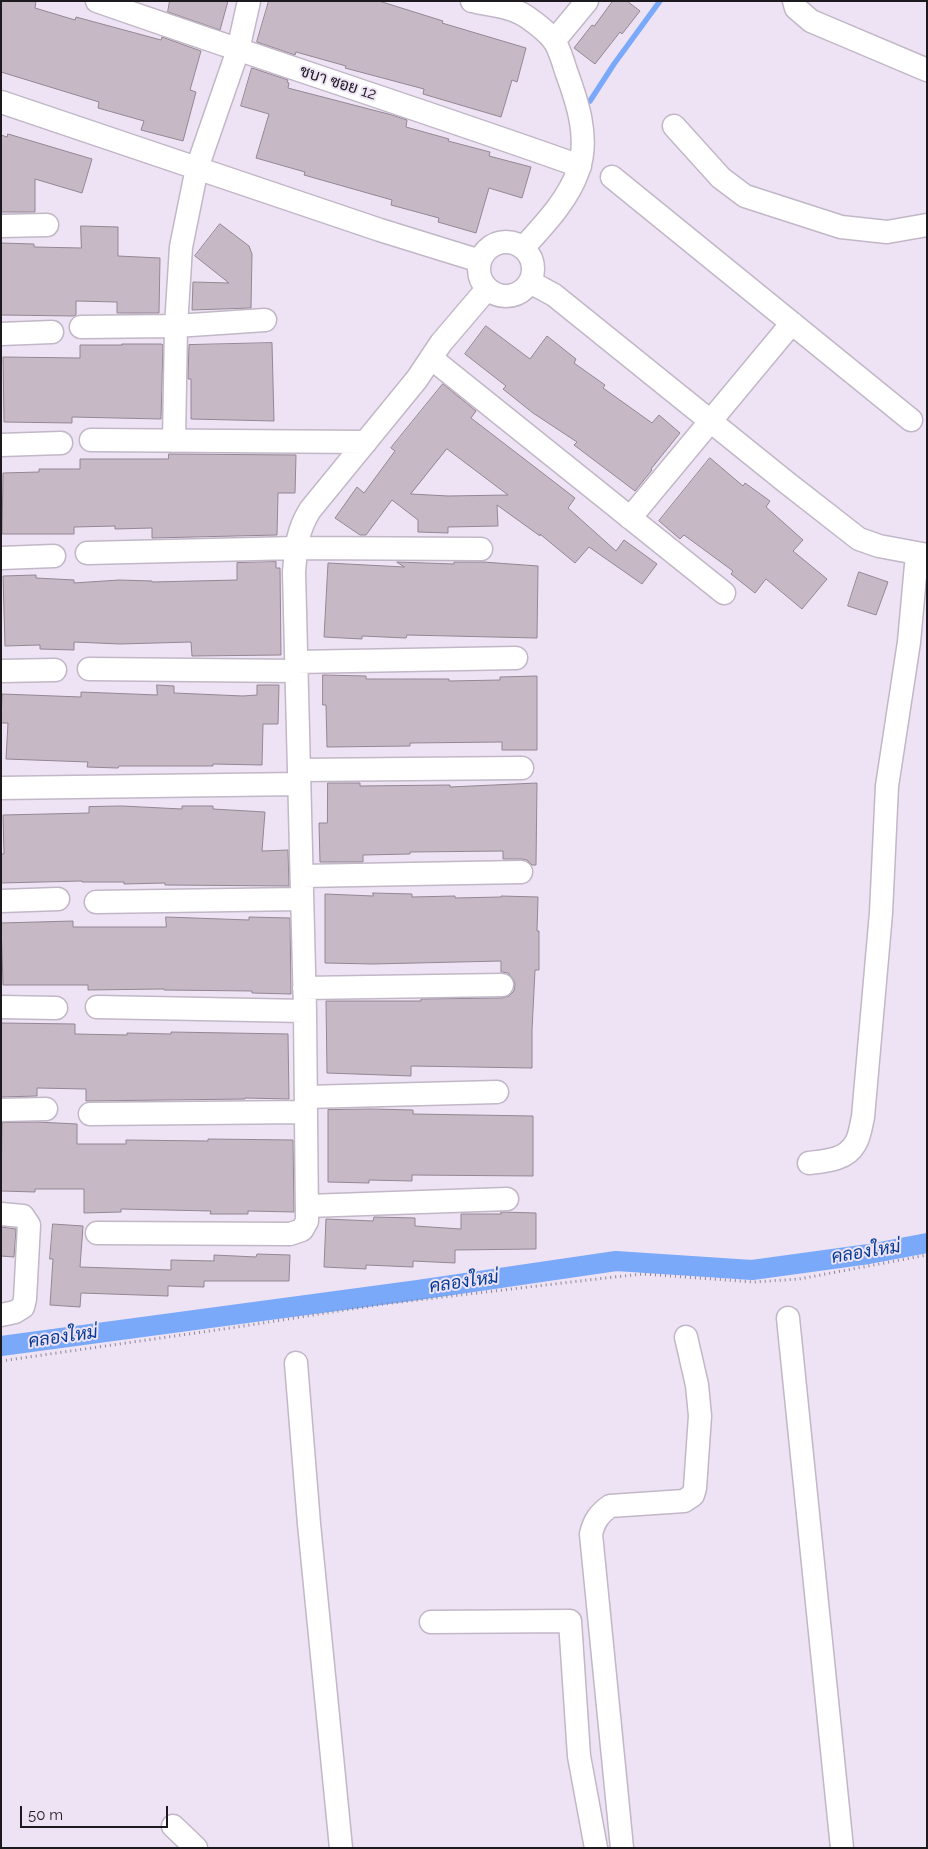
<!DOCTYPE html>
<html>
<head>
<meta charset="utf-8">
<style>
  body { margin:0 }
  #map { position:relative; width:928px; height:1849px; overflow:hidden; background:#eee3f4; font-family:Raleway,sans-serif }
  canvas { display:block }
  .frame { position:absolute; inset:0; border:2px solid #1d1a1f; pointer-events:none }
  .scale { position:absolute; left:20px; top:1806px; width:148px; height:22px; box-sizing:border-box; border:2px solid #1d1a1f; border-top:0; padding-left:6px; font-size:15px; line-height:18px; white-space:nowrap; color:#1d1a1f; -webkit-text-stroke:4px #eee3f4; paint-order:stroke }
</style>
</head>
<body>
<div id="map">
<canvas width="928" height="1849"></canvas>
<div class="frame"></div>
<div class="scale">50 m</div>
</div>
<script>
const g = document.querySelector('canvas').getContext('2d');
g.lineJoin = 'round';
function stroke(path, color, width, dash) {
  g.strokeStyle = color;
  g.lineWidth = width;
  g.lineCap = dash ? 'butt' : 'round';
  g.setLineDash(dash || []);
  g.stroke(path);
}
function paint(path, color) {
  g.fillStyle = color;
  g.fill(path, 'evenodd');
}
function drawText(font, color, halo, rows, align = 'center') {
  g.font = font + ' Raleway,Sarabun,sans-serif';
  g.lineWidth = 4;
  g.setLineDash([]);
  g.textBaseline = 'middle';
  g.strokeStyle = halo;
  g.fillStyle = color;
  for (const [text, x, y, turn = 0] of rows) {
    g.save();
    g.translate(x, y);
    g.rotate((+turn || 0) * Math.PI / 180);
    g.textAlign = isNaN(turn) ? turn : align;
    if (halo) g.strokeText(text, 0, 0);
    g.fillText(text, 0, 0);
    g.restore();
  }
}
stroke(new Path2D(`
  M 590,101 L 614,64 L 660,1`), '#7aa9fa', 5.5);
stroke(new Path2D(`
  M 1,1346 L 418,1290 L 616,1261 L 752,1270 L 869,1254 L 927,1243`), '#7aa9fa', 20);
const building = new Path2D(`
  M 1,1 L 36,1 L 35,8 L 75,20 L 76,17 L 161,40 L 162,37 L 201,51 L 190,90 L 196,92 L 183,141 L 141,130 L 144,121 L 98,108 L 99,102 L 1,72 Z
  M 170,1 L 228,1 L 220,30 L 168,12 Z
  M 269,1 L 379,1 L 443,21 L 442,23 L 526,48 L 517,82 L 512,80 L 501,117 L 423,94 L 424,89 L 345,68 L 346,66 L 296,52 L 295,55 L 257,42 Z
  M 613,1 L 627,1 L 640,11 L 622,34 L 620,32 L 595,64 L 574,48 L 592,25 L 594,26 Z
  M 252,68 L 288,80 L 287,82 L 289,83 L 288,88 L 392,115 L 407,120 L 406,127 L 449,139 L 448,141 L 490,152 L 489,156 L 531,167 L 522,198 L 489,188 L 476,233 L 438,222 L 439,218 L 391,205 L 392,200 L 304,175 L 305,172 L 256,158 L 269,114 L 241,106 Z
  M 8,134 L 92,159 L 82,193 L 35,179 L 35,212 L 1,212 L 1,135 L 7,137 Z
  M 220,224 L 249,246 L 252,254 L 251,308 L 192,310 L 193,282 L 229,283 L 195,256 Z
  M 81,226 L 118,227 L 118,256 L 160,258 L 159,313 L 117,313 L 117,302 L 76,301 L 76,315 L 74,316 L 1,315 L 1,243 L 34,244 L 34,247 L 81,248 Z
  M 486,326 L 530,359 L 547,336 L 576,359 L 574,363 L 605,385 L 603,388 L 652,423 L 659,415 L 680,433 L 651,469 L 652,470 L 635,491 L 574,445 L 577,442 L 533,413 L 503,389 L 506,386 L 465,354 Z
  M 272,343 L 274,421 L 191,419 L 191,379 L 188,379 L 189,345 Z
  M 122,344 L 161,344 L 163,345 L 161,419 L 72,417 L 72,423 L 4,422 L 3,357 L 80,358 L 80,345 L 122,345 Z
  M 443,384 L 476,411 L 471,418 L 575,498 L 568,508 L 616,551 L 624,540 L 657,564 L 642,584 L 589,547 L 575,563 L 540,534 L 540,536 L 497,505 L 498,526 L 448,527 L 448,533 L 418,532 L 418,520 L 392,500 L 366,535 L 360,535 L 335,518 L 357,487 L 364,493 L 395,451 L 391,448 ZM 447,449 L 508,495 L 448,496 L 411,494 Z
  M 169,454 L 296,455 L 295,493 L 278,493 L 277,535 L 152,538 L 152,528 L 115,529 L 115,526 L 74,527 L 74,534 L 2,534 L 3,473 L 39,472 L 39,469 L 80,469 L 80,459 L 168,459 Z
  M 710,458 L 743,486 L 745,483 L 770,501 L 766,507 L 803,540 L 793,551 L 827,579 L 802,609 L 766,579 L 755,593 L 731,574 L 733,571 L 684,535 L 680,539 L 659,521 Z
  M 276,562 L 276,568 L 280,568 L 281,655 L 192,656 L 191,642 L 120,644 L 74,642 L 74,650 L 40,649 L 40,645 L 5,646 L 3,576 L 36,575 L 36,578 L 74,580 L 74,583 L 119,580 L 152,581 L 152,582 L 237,580 L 237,563 Z
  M 397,562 L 454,564 L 454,562 L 483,562 L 538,566 L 537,638 L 407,635 L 406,638 L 362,636 L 362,639 L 324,637 L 328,563 L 404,567 Z
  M 859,572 L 888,582 L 876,615 L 848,606 Z
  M 323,675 L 366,676 L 366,679 L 449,679 L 449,681 L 500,680 L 500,677 L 537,676 L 537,750 L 502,750 L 502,742 L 410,743 L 410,746 L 327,747 L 326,705 L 323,705 Z
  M 157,685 L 174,686 L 174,693 L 243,696 L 257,695 L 257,685 L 279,685 L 278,724 L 263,724 L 262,765 L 213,764 L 213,766 L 119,766 L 118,768 L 87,767 L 88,762 L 6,759 L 8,723 L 1,723 L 2,694 L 81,697 L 81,692 L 157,695 Z
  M 328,783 L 360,783 L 360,786 L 450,785 L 450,787 L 537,783 L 536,865 L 532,865 L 527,860 L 521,859 L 503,859 L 503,851 L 410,852 L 410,854 L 363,855 L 363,862 L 320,862 L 319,823 L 327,823 Z
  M 122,806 L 182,809 L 182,806 L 213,806 L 213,809 L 265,812 L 262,851 L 288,850 L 289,886 L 165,885 L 165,883 L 124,884 L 124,882 L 82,882 L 82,881 L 1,883 L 1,854 L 4,854 L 3,815 L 89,813 L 89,807 Z
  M 373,893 L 412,894 L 412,897 L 455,896 L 455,898 L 501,897 L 501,896 L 538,897 L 537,931 L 539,931 L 539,970 L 535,970 L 532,1030 L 532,1068 L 411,1066 L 411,1076 L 327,1073 L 326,1001 L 421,1001 L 421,999 L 502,998 L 509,996 L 514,991 L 515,984 L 513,979 L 508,973 L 501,972 L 501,961 L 373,964 L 325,963 L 325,894 L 373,896 Z
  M 166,917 L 249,920 L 249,917 L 290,918 L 291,994 L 252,993 L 252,991 L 164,990 L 164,989 L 88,990 L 88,985 L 3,985 L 1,923 L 73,921 L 73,927 L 166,927 Z
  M 1,1023 L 75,1024 L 75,1034 L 127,1035 L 127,1033 L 171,1034 L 171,1032 L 288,1034 L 289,1099 L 245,1098 L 245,1099 L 86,1101 L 86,1089 L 37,1088 L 37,1096 L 1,1097 Z
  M 372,1109 L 413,1110 L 413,1114 L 533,1116 L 533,1176 L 412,1175 L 412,1181 L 369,1180 L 369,1183 L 328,1182 L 328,1110 Z
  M 37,1122 L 77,1124 L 77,1144 L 126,1144 L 126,1140 L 208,1141 L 208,1139 L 293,1140 L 294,1212 L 248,1211 L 248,1214 L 210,1214 L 211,1211 L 121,1209 L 121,1212 L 84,1213 L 84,1189 L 35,1189 L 35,1192 L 1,1191 L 2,1123 Z
  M 501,1212 L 536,1213 L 536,1249 L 455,1250 L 455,1263 L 413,1261 L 413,1267 L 366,1265 L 366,1269 L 324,1267 L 326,1219 L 373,1221 L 374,1217 L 415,1218 L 415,1226 L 461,1229 L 461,1214 L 501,1214 Z
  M 53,1224 L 83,1226 L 80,1267 L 171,1270 L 171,1260 L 214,1261 L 214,1255 L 256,1257 L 257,1254 L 290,1255 L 289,1281 L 204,1281 L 204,1287 L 168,1286 L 168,1296 L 81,1293 L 80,1307 L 50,1305 L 53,1259 L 50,1259 Z
  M 1,1227 L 16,1229 L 14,1257 L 1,1256 Z`);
paint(building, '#c7b8c6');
stroke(building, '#948693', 1);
const minor = new Path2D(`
  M 97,1 C 257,57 419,109 580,166
  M 472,1 C 490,5 511,6 527,17 C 537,24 548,32 555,42 C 560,51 563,61 566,71 C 577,101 590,138 578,171 C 568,200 544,225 523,248
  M 794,1 L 796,8 L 811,21 L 927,70
  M 554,41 L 587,1
  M 1,102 L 380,230 L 480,261
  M 674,126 L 721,178 L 745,196 L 841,227 L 887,232 L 927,225
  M 612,177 L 911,420
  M 1,226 L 47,225
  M479 269a27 27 0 1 1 54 0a27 27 0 1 1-54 0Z
  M 530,282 L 554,295 L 786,482 L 859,539 L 879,546 L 927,555
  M 81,327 L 176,326 L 265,320
  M 1,334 L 52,332
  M 431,358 L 724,593
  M 91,440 L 366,442
  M 174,441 L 176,326 L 181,247 L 197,168 L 238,50 L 249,1
  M 1,445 L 61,443
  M 630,518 L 792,323
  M 87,553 L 296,548 L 481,549
  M 1,558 L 54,556
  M 296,662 L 516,658
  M 89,669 L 296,671
  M 1,671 L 55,670
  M 299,770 L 522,768
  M 1,788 L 299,784
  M 302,876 L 521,872
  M 1,901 L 58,899
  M 96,902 L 301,899
  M 304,988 L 502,985
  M 1,1007 L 56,1008
  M 97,1007 L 305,1011
  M 306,1097 L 497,1092
  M 1,1110 L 46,1109
  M 90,1114 L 306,1112
  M 809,1163 C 826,1161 846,1160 855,1144 C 860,1137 861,1125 863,1117 L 881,913 L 887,786 L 909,642 L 917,554
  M 308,1206 L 507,1199
  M 1,1214 L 23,1216 L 29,1225 L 25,1299 L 23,1307 L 15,1312 L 1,1315
  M 97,1233 L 290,1234 L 302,1230 L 307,1221 L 305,1011 L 294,572 C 296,548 297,531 310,510 L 417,379 L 441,343 L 487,289
  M 788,1318 L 842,1848
  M 296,1363 L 309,1524 L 341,1848
  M 431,1622 L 570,1621 L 579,1756 L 596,1848
  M 173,1826 L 196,1848
  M 622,1848 L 591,1534 C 594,1521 599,1514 610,1506 L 684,1501 L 693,1495 L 695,1488 L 700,1416 L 697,1385 L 686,1337`);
stroke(minor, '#c1b7c7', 25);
stroke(new Path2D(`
  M 1,1361 L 237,1327 L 384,1304 L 605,1278 L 643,1274 L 754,1282 L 799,1279 L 927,1255`), '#8d8691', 3, [1, 4]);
stroke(minor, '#fff', 22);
drawText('16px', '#1d1a1f', '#eee3f4', [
  ["ชบา ซอย 12",338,83,18]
]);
drawText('italic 18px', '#043c97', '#eee3f4', [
  ["คลองใหม่",866,1252,-9],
  ["คลองใหม่",464,1282,-8],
  ["คลองใหม่",63,1337,-8]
]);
</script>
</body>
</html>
